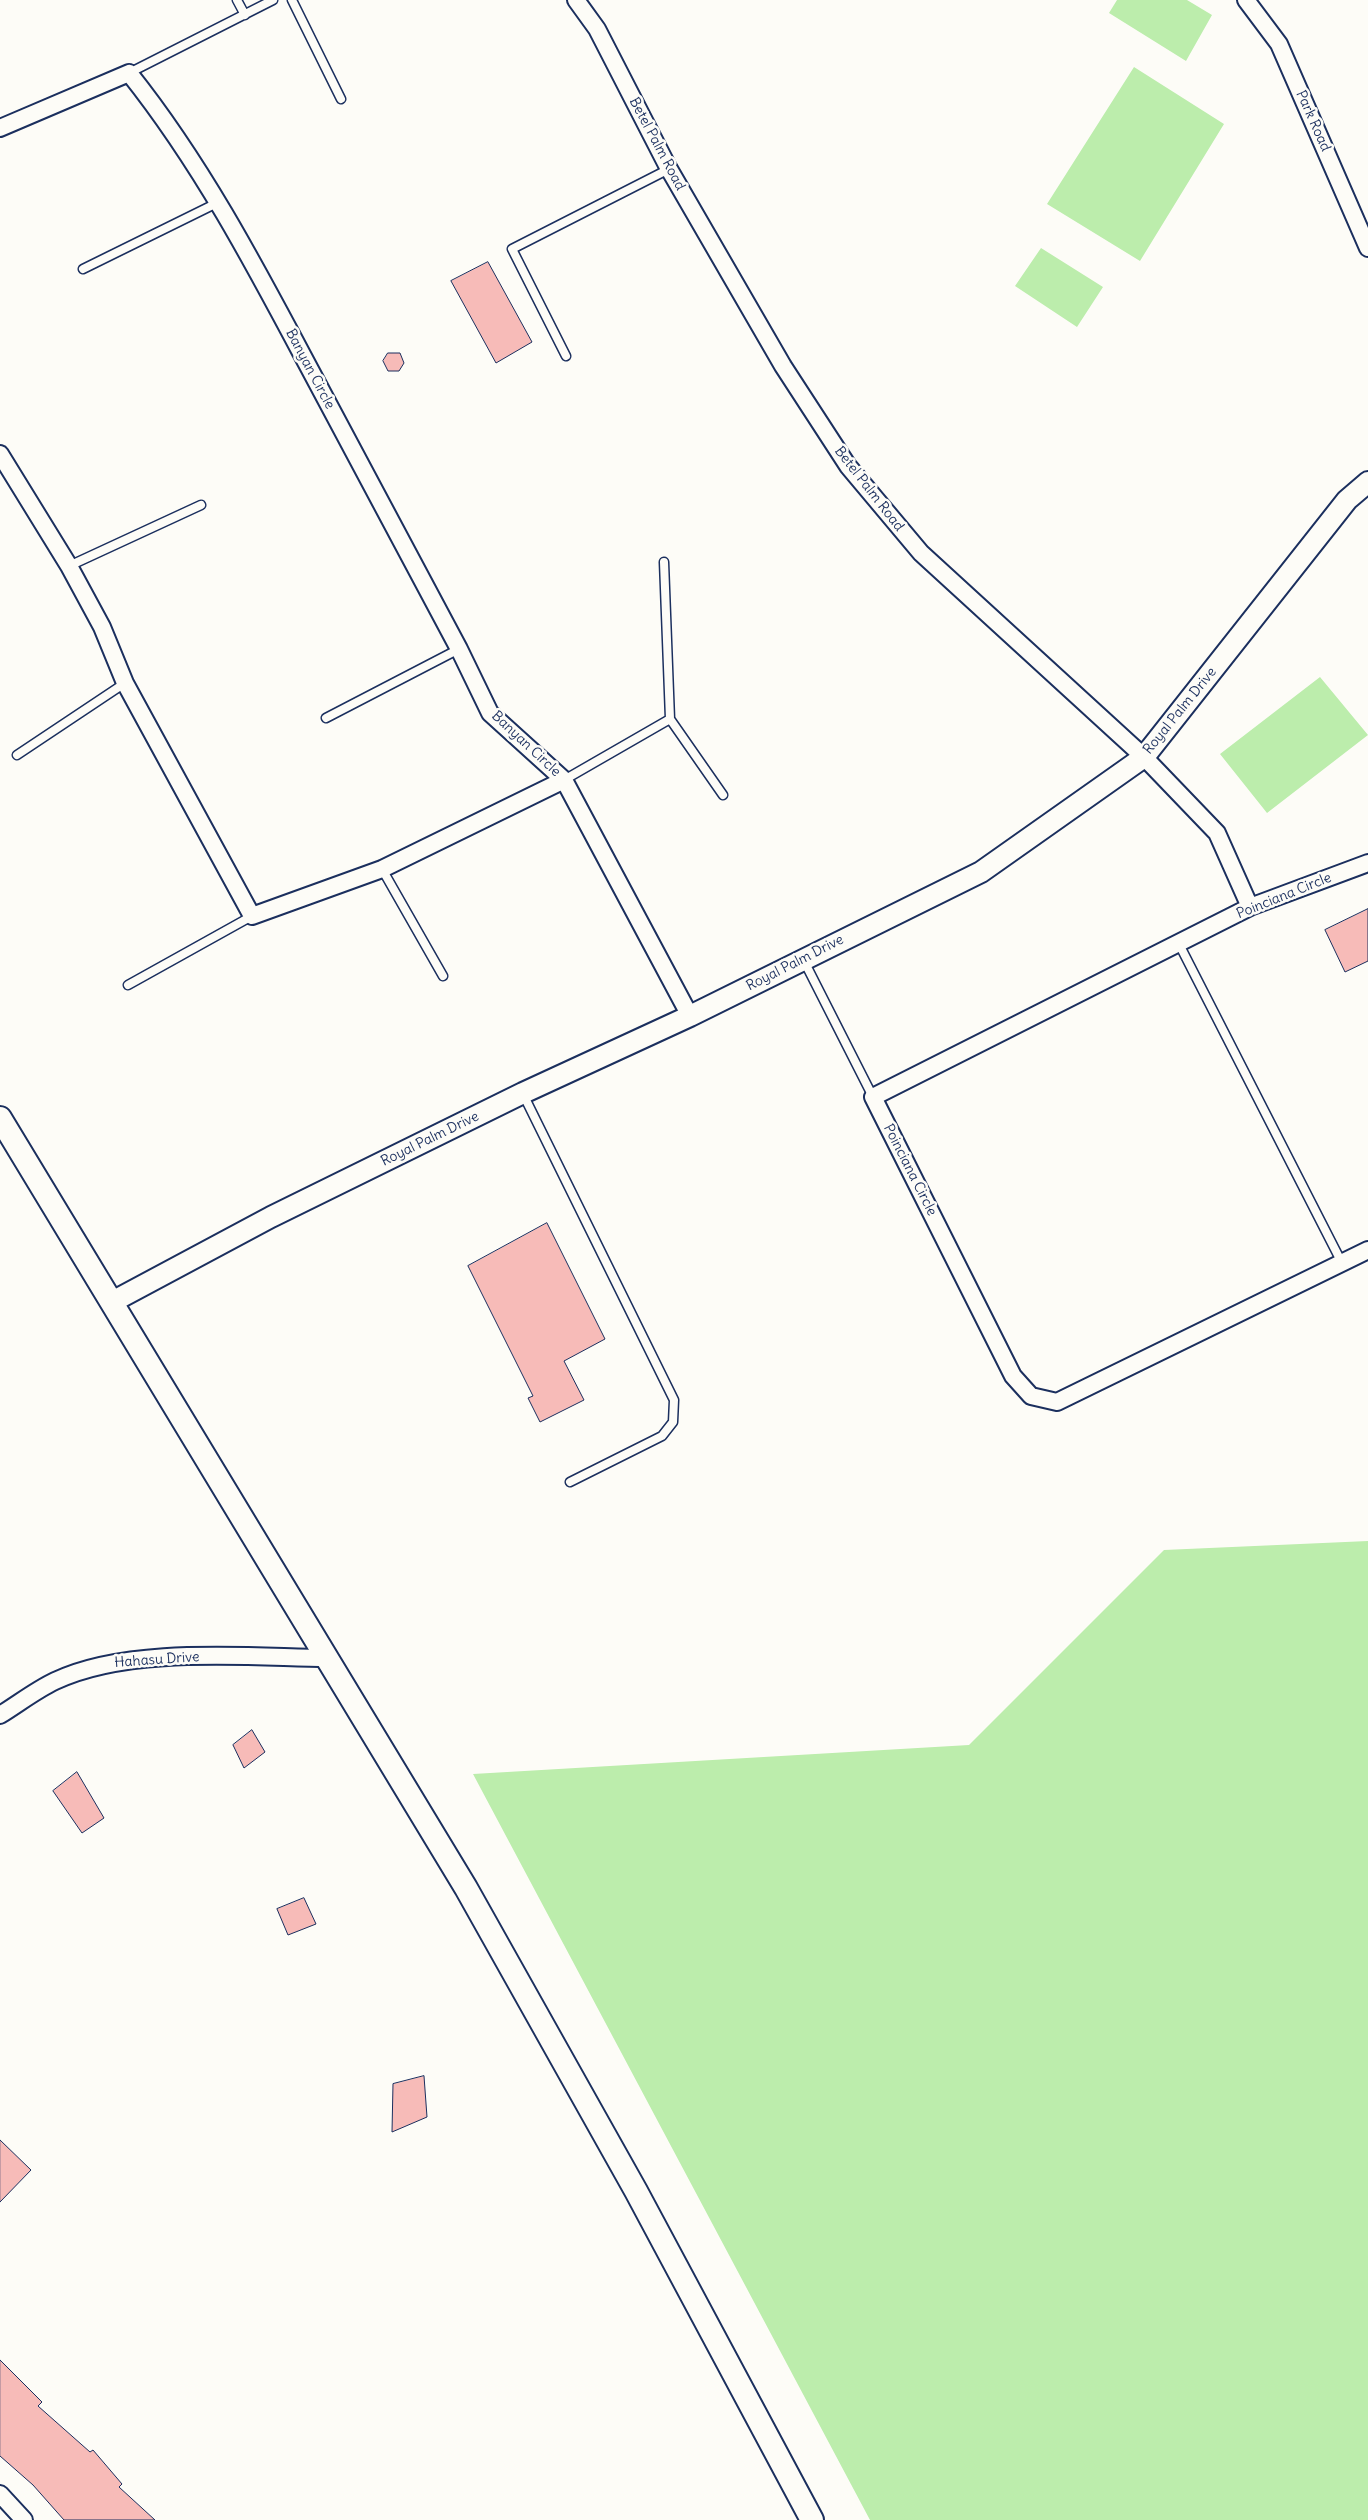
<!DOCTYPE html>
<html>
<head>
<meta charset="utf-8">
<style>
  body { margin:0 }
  canvas { display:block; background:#fdfcf7 }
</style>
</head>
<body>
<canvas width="1368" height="2520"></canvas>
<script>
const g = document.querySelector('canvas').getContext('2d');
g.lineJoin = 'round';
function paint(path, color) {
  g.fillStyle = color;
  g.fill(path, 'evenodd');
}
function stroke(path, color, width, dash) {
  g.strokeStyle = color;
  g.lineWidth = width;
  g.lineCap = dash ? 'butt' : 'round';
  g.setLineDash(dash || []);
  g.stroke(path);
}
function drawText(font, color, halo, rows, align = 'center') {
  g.font = font + ' Delius,sans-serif';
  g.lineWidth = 5;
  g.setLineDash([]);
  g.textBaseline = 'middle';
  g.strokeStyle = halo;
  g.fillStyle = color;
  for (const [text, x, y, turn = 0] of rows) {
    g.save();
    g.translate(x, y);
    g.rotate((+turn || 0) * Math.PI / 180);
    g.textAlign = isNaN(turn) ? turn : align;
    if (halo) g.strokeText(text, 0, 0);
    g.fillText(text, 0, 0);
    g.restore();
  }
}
paint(new Path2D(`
  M 1117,0 L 1187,0 L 1212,15 L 1186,61 L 1109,13 Z
  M 1134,67 L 1224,124 L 1140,261 L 1047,204 Z
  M 1041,248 L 1103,287 L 1077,327 L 1015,286 Z
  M 1320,677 L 1368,735 L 1267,813 L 1220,754 Z
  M 1368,1541 L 1368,2520 L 870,2520 L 473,1774 L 969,1745 L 1164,1550 Z`), '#bcedac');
const building = new Path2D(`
  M 488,262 L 532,342 L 496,363 L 451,281 Z
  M 388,353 L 400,353 L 404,363 L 399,371 L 388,371 L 383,361 Z
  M 1368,909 L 1368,961 L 1345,972 L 1325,930 Z
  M 547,1223 L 605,1339 L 564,1361 L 584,1400 L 540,1422 L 528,1398 L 533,1396 L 468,1266 Z
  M 252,1730 L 265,1752 L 244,1768 L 233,1745 Z
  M 77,1772 L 104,1818 L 82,1833 L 53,1791 Z
  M 304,1898 L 316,1924 L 288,1935 L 277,1909 Z
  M 424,2076 L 427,2117 L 392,2132 L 393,2084 Z
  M 0,2140 L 31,2170 L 0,2202 Z
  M 0,2360 L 42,2402 L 38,2406 L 90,2452 L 93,2450 L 122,2484 L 119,2487 L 155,2520 L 64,2520 L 33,2485 L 0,2456 Z`);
paint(building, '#f7bbb8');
stroke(building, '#1b2f5e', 1);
const service = new Path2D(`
  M 237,0 L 245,15
  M 292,0 L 341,99
  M 129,73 L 273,0
  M 83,269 L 219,202
  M 566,356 L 512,249 L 669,169
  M 664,562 L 670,719
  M 69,566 L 201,505
  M 326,718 L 459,649
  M 17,755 L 125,683
  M 564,780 L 670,719 L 723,795
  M 382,869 L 443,976
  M 1179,944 L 1342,1263
  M 804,961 L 873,1097
  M 128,985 L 252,916
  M 523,1094 L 674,1400 L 673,1422 L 662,1436 L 570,1482`);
const minor = new Path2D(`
  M 576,0 L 597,29 L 669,169 L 783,366 L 848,466 L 921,553 L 1144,757 L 1217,833 L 1250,907
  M 1246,0 L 1279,44 L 1368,248
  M 0,128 L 129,73 C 200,162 253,262 306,362 C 357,458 408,554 459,649 L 490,713 L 564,780 L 690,1016
  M 0,454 L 69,566 L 102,627 L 125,683 L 252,916 L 382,869 L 564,780
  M 1368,863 L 1250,907 L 873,1097 L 1013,1376 L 1031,1396 L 1057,1402 L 1368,1250
  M 0,1715 C 18,1704 36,1690 55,1681 C 128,1646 246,1657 327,1658
  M 0,2494 L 24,2520`);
const tertiary = new Path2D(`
  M 112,1302 L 271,1217 L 523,1093 L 690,1016 L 981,872 L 1144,757 L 1347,500 L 1368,482`);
const secondary = new Path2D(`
  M 0,1118 L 466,1888 L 636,2191 L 812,2520`);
stroke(service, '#1b2f5e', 11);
stroke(minor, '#1b2f5e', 20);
stroke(tertiary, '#1b2f5e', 24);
stroke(secondary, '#1b2f5e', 26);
stroke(service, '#fdfcf7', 8);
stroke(minor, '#fdfcf7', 16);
stroke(tertiary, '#fdfcf7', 20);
stroke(secondary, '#fdfcf7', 22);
drawText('14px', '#1b2f5e', '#fdfcf7', [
  ["Park Road",1313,121,66],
  ["Betel Palm Road",657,144,62],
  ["Banyan Circle",310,369,62],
  ["Betel Palm Road",869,489,52],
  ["Royal Palm Drive",1180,711,-51],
  ["Banyan Circle",526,744,43],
  ["Poinciana Circle",1284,896,-22],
  ["Royal Palm Drive",795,963,-27],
  ["Royal Palm Drive",430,1139,-26],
  ["Poinciana Circle",910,1170,63],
  ["Hahasu Drive",157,1660,-4]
]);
</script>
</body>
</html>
